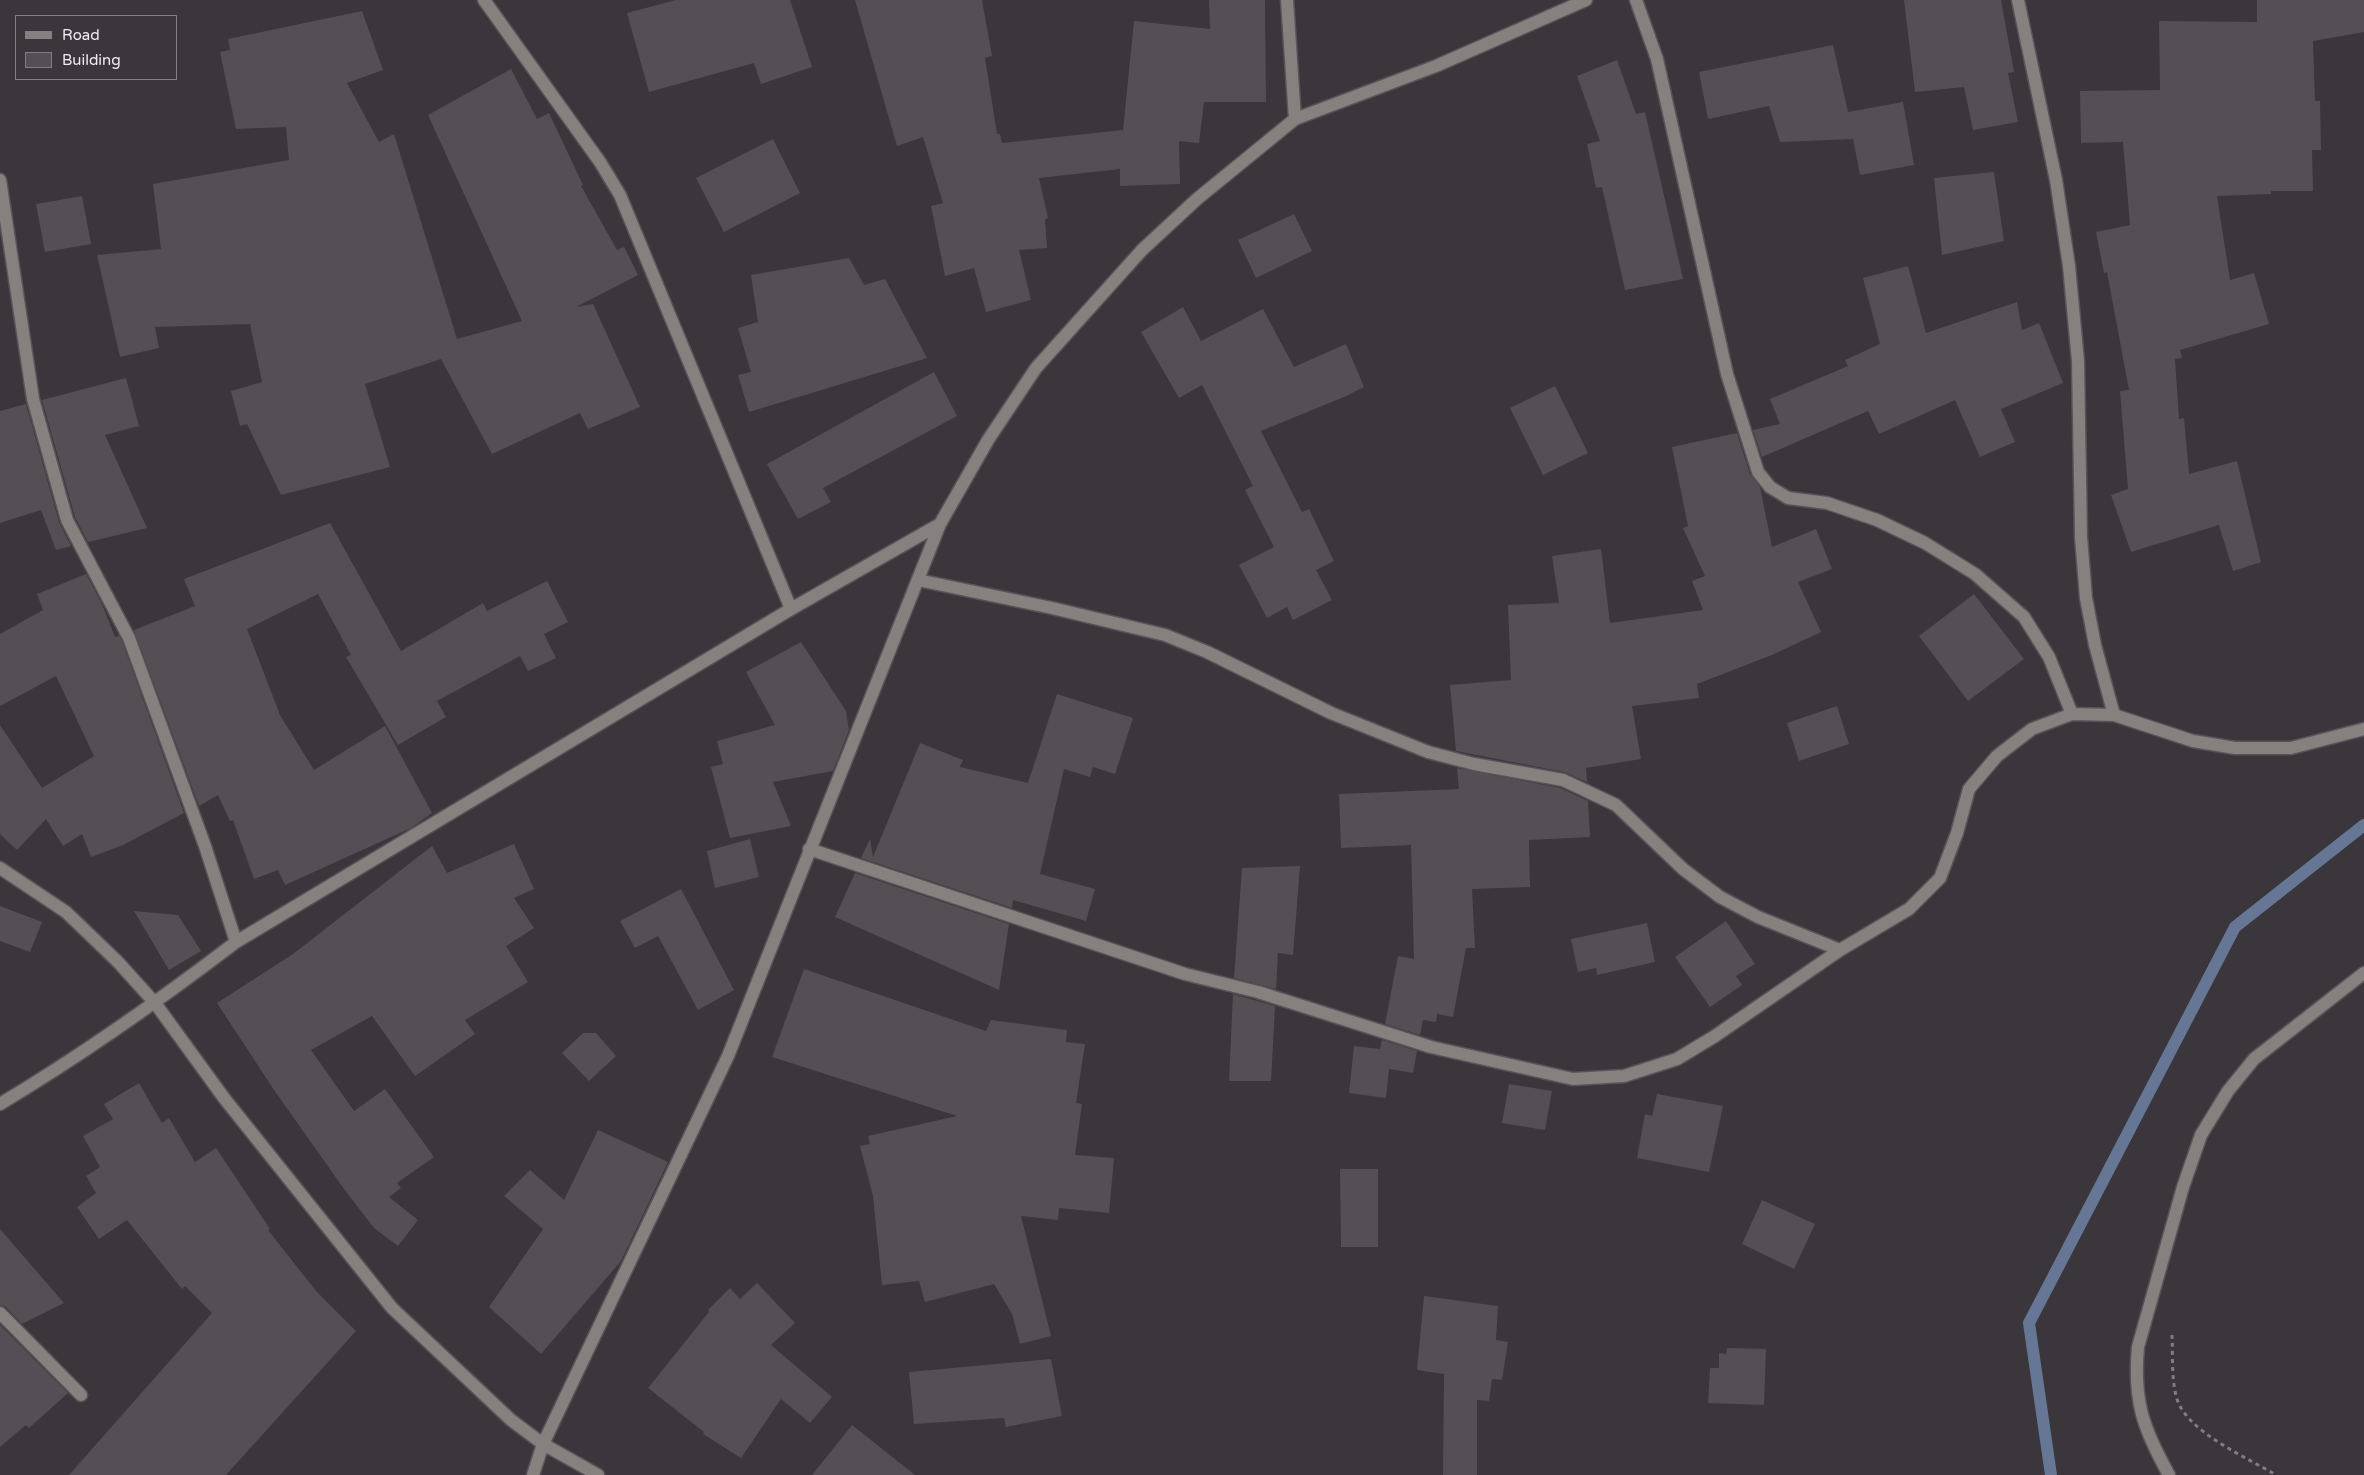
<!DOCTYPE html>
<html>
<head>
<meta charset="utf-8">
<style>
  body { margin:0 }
  #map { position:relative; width:2364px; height:1475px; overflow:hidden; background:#3a363c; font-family:"Varela Round",sans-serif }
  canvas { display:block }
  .legend { position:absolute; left:15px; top:15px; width:162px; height:65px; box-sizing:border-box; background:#3a363c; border:1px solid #827f84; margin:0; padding:6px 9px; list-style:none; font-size:15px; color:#efecf0 }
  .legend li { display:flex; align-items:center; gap:10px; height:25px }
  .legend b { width:25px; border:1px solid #827f84 }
</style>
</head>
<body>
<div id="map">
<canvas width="2364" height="1475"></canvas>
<ul class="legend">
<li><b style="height:6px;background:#84817e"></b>Road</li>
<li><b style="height:14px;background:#534f55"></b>Building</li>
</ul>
</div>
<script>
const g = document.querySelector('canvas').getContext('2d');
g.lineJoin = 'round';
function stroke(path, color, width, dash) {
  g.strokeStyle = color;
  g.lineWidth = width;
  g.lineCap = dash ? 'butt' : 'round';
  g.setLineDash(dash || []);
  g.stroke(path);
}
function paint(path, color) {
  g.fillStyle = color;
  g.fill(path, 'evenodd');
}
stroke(new Path2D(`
  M 2051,1475 L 2029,1323 L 2235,927 L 2364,825`), '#667695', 12);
paint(new Path2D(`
  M 676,0 L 790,0 L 812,67 L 761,84 L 754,63 L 649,92 L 627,13 Z
  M 855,0 L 982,0 L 992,56 L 985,58 L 997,134 L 1000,134 L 1002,143 L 1123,130 L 1134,21 L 1210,29 L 1209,0 L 1265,0 L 1266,102 L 1204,102 L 1199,143 L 1179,141 L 1180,184 L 1120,186 L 1120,169 L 1039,178 L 1048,218 L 1045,219 L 1047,248 L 1019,250 L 1031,300 L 986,312 L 974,268 L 945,276 L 931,206 L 943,203 L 923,137 L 897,146 Z
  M 1904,0 L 2001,0 L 2014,72 L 2008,73 L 2018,122 L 1973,130 L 1964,87 L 1915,92 Z
  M 2257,0 L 2364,0 L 2364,32 L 2313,41 L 2315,101 L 2320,101 L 2321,150 L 2312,150 L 2313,191 L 2271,191 L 2271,194 L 2217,196 L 2230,280 L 2254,273 L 2269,324 L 2180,350 L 2182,358 L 2175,359 L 2179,419 L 2184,418 L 2189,474 L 2237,461 L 2261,562 L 2233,571 L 2219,525 L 2131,552 L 2111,495 L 2128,489 L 2120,391 L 2129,390 L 2107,272 L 2104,273 L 2096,232 L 2130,225 L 2123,142 L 2081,143 L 2080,91 L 2160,90 L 2159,21 L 2257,22 Z
  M 362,11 L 383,70 L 347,83 L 379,142 L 394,134 L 457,339 L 522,321 L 428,115 L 511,69 L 537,119 L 549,113 L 583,185 L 581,186 L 617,250 L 624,247 L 638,275 L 576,307 L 593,304 L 640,407 L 588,429 L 580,413 L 492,454 L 441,359 L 365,384 L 390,467 L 281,495 L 247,424 L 240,426 L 231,391 L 262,382 L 250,324 L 155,327 L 159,348 L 120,357 L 97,255 L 161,249 L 153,184 L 289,160 L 286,127 L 236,129 L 220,52 L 230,50 L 228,39 Z
  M 1833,45 L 1848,112 L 1903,102 L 1914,165 L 1860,175 L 1853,139 L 1780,142 L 1769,106 L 1708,119 L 1699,72 Z
  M 1617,60 L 1636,114 L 1645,112 L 1683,279 L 1625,290 L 1602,187 L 1596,188 L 1587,144 L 1600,141 L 1577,76 Z
  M 773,139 L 800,193 L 724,232 L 696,178 Z
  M 1994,172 L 2004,241 L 1942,255 L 1934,178 Z
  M 82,196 L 91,244 L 45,252 L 36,204 Z
  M 1294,214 L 1312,251 L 1256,278 L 1238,240 Z
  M 849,258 L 864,285 L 885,279 L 927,358 L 749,412 L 738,375 L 751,372 L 738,328 L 758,322 L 751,275 Z
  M 1908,266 L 1926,333 L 2017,302 L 2022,330 L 2039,323 L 2063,383 L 2001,409 L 2015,442 L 1980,457 L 1955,400 L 1879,434 L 1868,411 L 1762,457 L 1753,430 L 1780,424 L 1770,399 L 1848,366 L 1845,360 L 1880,344 L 1863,278 Z
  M 1183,307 L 1201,341 L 1263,309 L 1294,367 L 1346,344 L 1364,387 L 1344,397 L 1261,431 L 1302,512 L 1309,509 L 1334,561 L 1316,570 L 1332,600 L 1293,620 L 1287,607 L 1267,618 L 1239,565 L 1274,547 L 1245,490 L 1253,486 L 1202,385 L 1179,398 L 1141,332 Z
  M 934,372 L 957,416 L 823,488 L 831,502 L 798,519 L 767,464 Z
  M 126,378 L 139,426 L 105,435 L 147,528 L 88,542 L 75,517 L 42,400 Z
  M 1555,386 L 1588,453 L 1543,475 L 1510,408 Z
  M 26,404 L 59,522 L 71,546 L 56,550 L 41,510 L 0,523 L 0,411 Z
  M 1737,433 L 1750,474 L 1760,487 L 1772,547 L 1816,529 L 1832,569 L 1798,582 L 1821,632 L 1772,655 L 1697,684 L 1699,698 L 1632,706 L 1641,759 L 1586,768 L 1587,782 L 1564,772 L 1456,751 L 1450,685 L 1511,680 L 1508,605 L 1559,603 L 1552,556 L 1601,549 L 1610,623 L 1703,610 L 1692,581 L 1705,576 L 1683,528 L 1688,526 L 1672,447 Z
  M 330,523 L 401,651 L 483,603 L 487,611 L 547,581 L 568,622 L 544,634 L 556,658 L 528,671 L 520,656 L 437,701 L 446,717 L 398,745 L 346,657 L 351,655 L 318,594 L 247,629 L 280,715 L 314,770 L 385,726 L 432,813 L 411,828 L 285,885 L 278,870 L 254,879 L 233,820 L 230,821 L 218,795 L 199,806 L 134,630 L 195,606 L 184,579 Z
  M 86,574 L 102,604 L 115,637 L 119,636 L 122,641 L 184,813 L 123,845 L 91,857 L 82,834 L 63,846 L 46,819 L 17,850 L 0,834 L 0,725 L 42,788 L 94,756 L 56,676 L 0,706 L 0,634 L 43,610 L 37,594 Z
  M 1974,594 L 2024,659 L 1968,701 L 1919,636 Z
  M 801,642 L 846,711 L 849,730 L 833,771 L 773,782 L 791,826 L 730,838 L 711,767 L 723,764 L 717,741 L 775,725 L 746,672 Z
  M 1057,694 L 1133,718 L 1115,774 L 1093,767 L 1090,777 L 1064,769 L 1040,874 L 1095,889 L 1086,921 L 1013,900 L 1012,908 L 861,858 L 870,839 L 873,857 L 920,743 L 963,760 L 960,767 L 1028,783 Z
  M 1837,706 L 1849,744 L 1799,761 L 1787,723 Z
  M 1457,768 L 1560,788 L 1588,801 L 1590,837 L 1529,840 L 1530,887 L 1472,889 L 1475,948 L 1466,948 L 1453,1017 L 1437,1014 L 1436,1022 L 1423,1020 L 1420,1035 L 1385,1024 L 1398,956 L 1414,959 L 1411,845 L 1341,848 L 1339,794 L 1459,789 Z
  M 750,839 L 759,877 L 715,888 L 707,851 Z
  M 514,844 L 534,889 L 514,898 L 534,928 L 506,946 L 528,982 L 465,1020 L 475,1034 L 415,1076 L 372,1016 L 311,1050 L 354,1111 L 385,1089 L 434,1157 L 397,1183 L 401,1188 L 389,1197 L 418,1220 L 398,1246 L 374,1228 L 344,1189 L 274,1090 L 217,1003 L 293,954 L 432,846 L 447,873 Z
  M 1300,866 L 1293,955 L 1278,953 L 1276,989 L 1234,978 L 1242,868 Z
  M 855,873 L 1009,924 L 999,990 L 835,917 Z
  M 681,889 L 734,990 L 698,1010 L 658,936 L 635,948 L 620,921 Z
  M 0,906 L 42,922 L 30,952 L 0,941 Z
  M 134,911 L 178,915 L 201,951 L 169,970 Z
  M 1726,921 L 1755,964 L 1736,976 L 1742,985 L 1710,1007 L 1675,957 Z
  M 1647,923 L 1655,962 L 1597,975 L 1596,968 L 1578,972 L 1571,939 Z
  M 804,969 L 986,1031 L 991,1020 L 1067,1030 L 1066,1042 L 1085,1044 L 1076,1103 L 1082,1104 L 1075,1155 L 1114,1158 L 1109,1213 L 1059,1208 L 1058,1220 L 1021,1216 L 1051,1336 L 1020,1344 L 1012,1314 L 994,1284 L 925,1302 L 919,1281 L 882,1285 L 873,1196 L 860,1146 L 870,1144 L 868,1136 L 957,1116 L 772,1057 Z
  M 1233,994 L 1275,1006 L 1271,1081 L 1229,1081 Z
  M 583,1033 L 596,1033 L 616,1056 L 589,1081 L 562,1053 Z
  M 1382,1040 L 1417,1051 L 1413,1073 L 1389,1069 L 1386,1098 L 1349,1093 L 1354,1046 L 1380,1049 Z
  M 139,1083 L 162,1123 L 169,1118 L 195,1162 L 216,1148 L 270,1229 L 268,1230 L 316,1291 L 356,1331 L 226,1475 L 69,1475 L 212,1313 L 185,1286 L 182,1289 L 127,1220 L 99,1239 L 77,1207 L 96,1193 L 86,1176 L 100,1167 L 83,1136 L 113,1119 L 104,1104 Z
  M 1509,1084 L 1552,1091 L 1545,1130 L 1502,1123 Z
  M 1657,1094 L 1723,1106 L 1709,1172 L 1637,1158 L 1645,1114 L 1652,1116 Z
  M 598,1130 L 668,1162 L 621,1261 L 541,1354 L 489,1307 L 543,1229 L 504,1196 L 530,1170 L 564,1200 Z
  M 1340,1169 L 1378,1169 L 1378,1247 L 1341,1247 Z
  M 1762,1200 L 1815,1224 L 1794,1269 L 1742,1244 Z
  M 0,1229 L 64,1303 L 22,1324 L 6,1307 L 0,1305 Z
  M 757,1283 L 795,1323 L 771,1345 L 832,1397 L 810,1423 L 781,1399 L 741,1458 L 703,1434 L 704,1432 L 648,1388 L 709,1312 L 708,1310 L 730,1288 L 740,1299 Z
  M 1424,1296 L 1498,1306 L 1496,1340 L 1508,1342 L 1502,1380 L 1492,1379 L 1489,1401 L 1477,1400 L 1477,1475 L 1443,1475 L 1444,1374 L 1417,1370 Z
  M 0,1325 L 68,1393 L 29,1428 L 26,1425 L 0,1447 Z
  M 1727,1348 L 1766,1349 L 1764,1405 L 1708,1403 L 1710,1368 L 1719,1368 L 1719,1353 L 1726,1354 Z
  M 1051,1359 L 1062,1416 L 1006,1427 L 1004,1418 L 914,1424 L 909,1372 Z
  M 852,1425 L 915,1475 L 812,1475 Z`), '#534f55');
const minor = new Path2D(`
  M 484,0 L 600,162 L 620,195 L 791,609
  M 1287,0 L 1295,119
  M 1636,0 L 1657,59 L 1727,374 L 1758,472 L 1770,487 L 1788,498 L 1827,503 L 1877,520 L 1925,543 L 1975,574 L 2024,617 L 2049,657 L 2072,714
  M 2018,0 L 2056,180 L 2069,266 L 2078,361 L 2081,537 L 2086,598 L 2095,645 L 2114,715
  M 0,180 L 33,399 L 67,520 L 129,638 L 205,846 L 236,942
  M 918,580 L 1052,608 L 1165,635 L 1207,652 L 1331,713 L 1428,752 L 1474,764 L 1563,780 L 1616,805 L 1683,869 L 1720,897 L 1758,917 L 1840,950
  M 809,849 L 1185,974 L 1258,992 L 1431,1047 L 1573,1079 L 1624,1076 L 1677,1059 L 1715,1036 L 1840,950 L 1909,909 L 1940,878 L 1957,833 L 1969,789 L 1997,756 L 2032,729 L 2072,714 L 2114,715 L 2193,741 L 2235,748 L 2291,748 L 2364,729
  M 0,868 L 66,912 L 118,962 L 155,1003 L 224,1098 L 392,1308 L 511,1420 L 543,1444 L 598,1475
  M 0,1104 C 82,1055 160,1000 236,942 L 791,609 L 940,524
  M 0,1313 L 81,1395
  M 533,1475 L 543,1444 L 728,1056 L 940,524 L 988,440 L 1036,368 L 1142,250 L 1197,199 L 1295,119 L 1436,66 L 1586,0
  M 2169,1475 C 2143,1428 2133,1401 2138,1347 L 2183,1187 L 2201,1135 L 2228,1091 L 2254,1059 L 2364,973`);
stroke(minor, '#575359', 15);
stroke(new Path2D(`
  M 2172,1335 C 2173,1356 2171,1379 2177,1399 C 2187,1432 2248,1458 2276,1475`), '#807c81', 3, [4, 4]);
stroke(minor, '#84817e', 12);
</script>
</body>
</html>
